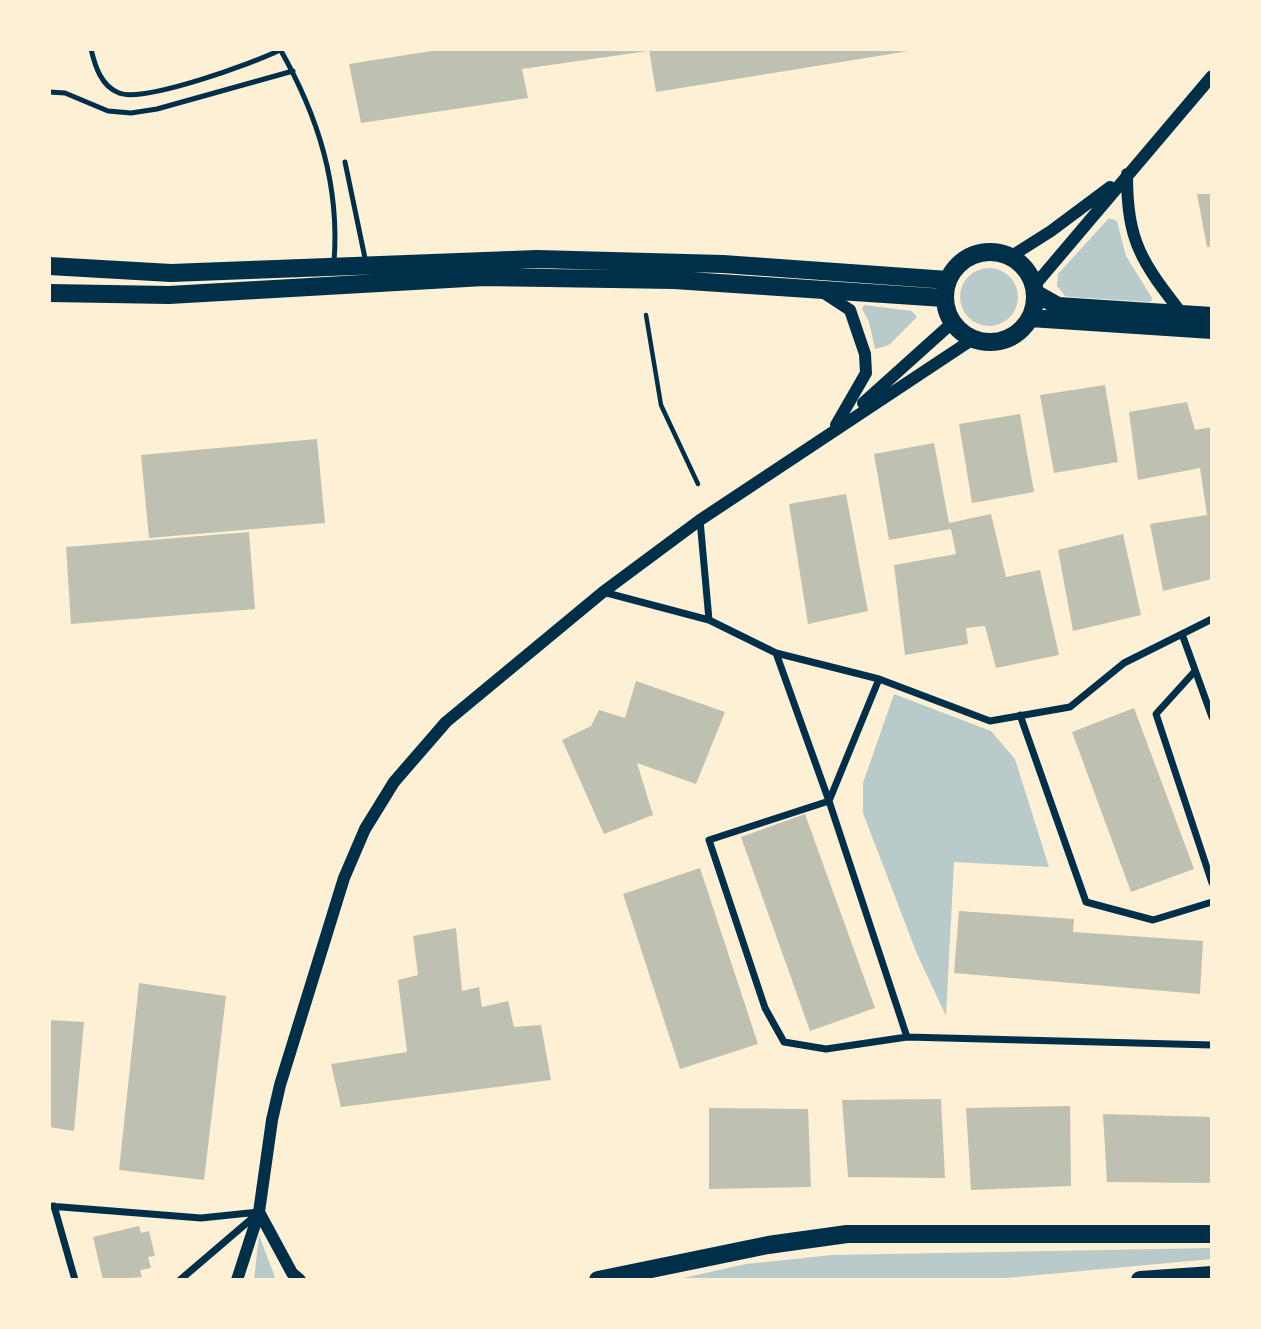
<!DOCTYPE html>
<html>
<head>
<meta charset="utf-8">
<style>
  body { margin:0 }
  #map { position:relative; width:1261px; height:1329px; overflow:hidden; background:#fdf0d5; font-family:Ubuntu,sans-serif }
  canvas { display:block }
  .frame { position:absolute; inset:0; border:51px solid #fdf0d5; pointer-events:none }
</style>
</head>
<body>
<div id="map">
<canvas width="1261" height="1329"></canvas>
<div class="frame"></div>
</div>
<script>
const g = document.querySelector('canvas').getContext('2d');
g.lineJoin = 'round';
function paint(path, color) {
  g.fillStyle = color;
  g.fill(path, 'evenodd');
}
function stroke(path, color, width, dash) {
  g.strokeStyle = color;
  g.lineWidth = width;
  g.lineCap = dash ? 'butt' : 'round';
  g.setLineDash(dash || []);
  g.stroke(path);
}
paint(new Path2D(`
  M 1109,218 L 1117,221 L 1126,256 L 1152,298 L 1151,302 L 1072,297 L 1065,296 L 1057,286 L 1058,274 Z
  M960 297a29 29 0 1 1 58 0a29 29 0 1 1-58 0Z
  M 864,305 L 912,311 L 917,317 L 889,345 L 875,349 L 869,322 L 862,309 Z
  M 894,694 L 991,731 L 1015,759 L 1049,867 L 954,862 L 946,1016 L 917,954 L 863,813 L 863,783 Z
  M 259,1235 L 276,1280 L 254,1280 Z
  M 1212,1248 L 1212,1259 L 984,1280 L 674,1280 L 746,1264 L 832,1255 Z`), '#b9caca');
paint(new Path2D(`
  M 444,49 L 648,49 L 648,51 L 522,69 L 528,98 L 361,123 L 349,64 Z
  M 649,49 L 909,49 L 909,51 L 656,92 Z
  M 1197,194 L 1212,194 L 1212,247 L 1207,247 Z
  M 1105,385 L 1118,462 L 1054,473 L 1040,395 Z
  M 1187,402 L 1195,430 L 1212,427 L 1212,579 L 1163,591 L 1150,524 L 1207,515 L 1200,468 L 1138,480 L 1129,412 Z
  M 1020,414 L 1034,492 L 972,503 L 959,424 Z
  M 317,439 L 325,523 L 149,538 L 141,455 Z
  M 934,443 L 949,523 L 991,514 L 1006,577 L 1040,570 L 1059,655 L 996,668 L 985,626 L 966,628 L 968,644 L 905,655 L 894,565 L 956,554 L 951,529 L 889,540 L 874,454 Z
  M 846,494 L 868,611 L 808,624 L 789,504 Z
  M 249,532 L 255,609 L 71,624 L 66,547 Z
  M 1123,534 L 1141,615 L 1073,631 L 1058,550 Z
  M 636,681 L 725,712 L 696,784 L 637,763 L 653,815 L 604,834 L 562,740 L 591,726 L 599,710 L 625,718 Z
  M 1134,708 L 1194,869 L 1131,892 L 1072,732 Z
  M 805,814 L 875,1008 L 810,1031 L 741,837 Z
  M 700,868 L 758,1044 L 680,1069 L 623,894 Z
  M 959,911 L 1074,919 L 1073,932 L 1203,941 L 1200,994 L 954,973 Z
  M 456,928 L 462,991 L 479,987 L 482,1007 L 508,1001 L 514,1027 L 541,1025 L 551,1080 L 341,1107 L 331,1064 L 407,1052 L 398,980 L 418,975 L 413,936 Z
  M 139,983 L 226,996 L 204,1180 L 119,1170 Z
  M 49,1020 L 84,1022 L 74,1131 L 49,1127 Z
  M 941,1099 L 945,1178 L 848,1177 L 842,1100 Z
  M 1070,1106 L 1071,1186 L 971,1190 L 966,1108 Z
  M 709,1108 L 808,1109 L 811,1187 L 709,1189 Z
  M 1103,1114 L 1212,1117 L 1212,1183 L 1107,1182 Z
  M 139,1226 L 141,1233 L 149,1231 L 155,1256 L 148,1257 L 151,1268 L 140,1270 L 142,1277 L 103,1280 L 93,1237 Z`), '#bec0b2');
stroke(new Path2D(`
  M 646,315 L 661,405 L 698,484`), '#003049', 4.5);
stroke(new Path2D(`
  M 91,49 C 95,66 101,86 119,93 C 144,103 254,63 280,50
  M 280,49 C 318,116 340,185 334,262
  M 49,92 L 65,93 L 108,111 L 131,113 L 157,109 L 293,71
  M 345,162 L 366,263`), '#003049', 5);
stroke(new Path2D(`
  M 700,520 L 709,620
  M 603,592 L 709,620 L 776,653 L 879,679 L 990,721 L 1070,707 L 1124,663 L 1212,619
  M 1182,634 L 1212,717
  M 776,653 L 829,801 L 907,1037
  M 1195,671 L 1156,714 L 1212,883
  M 879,679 L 829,801 L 709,840 L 765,1008 L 784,1042 L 826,1049 L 907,1037 L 1212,1045
  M 1020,715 L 1086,902 L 1153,920 L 1212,902
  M 49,1206 L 201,1218 L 259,1212
  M 54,1206 L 75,1280
  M 180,1280 L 256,1215`), '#003049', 7);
stroke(new Path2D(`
  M 1127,174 C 1127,243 1142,262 1183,315
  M 1010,257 L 1051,231 L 1110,187
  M 1034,286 L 1212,76
  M 821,291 L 850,310 L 865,354 L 866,373 L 836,425
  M 863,403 L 952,323
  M 259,1212 L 292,1273 L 300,1280
  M 237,1280 L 259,1212 L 272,1120 L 280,1085 L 344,878 L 365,829 L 394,782 L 446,722 L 603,592 L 700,520 L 973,339`), '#003049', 12);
stroke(new Path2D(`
  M945 297a45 45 0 1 1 90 0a45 45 0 1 1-90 0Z
  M 49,266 L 171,273 L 537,259 L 723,264 L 948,280
  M 49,293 L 169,295 L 484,277 L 674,280 L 944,298
  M 1035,293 L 1058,306 L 1212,316
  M 1030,318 L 1212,330
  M 598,1280 L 768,1245 L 847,1234 L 1212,1234
  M 1140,1280 L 1212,1275`), '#003049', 18);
</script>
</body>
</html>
